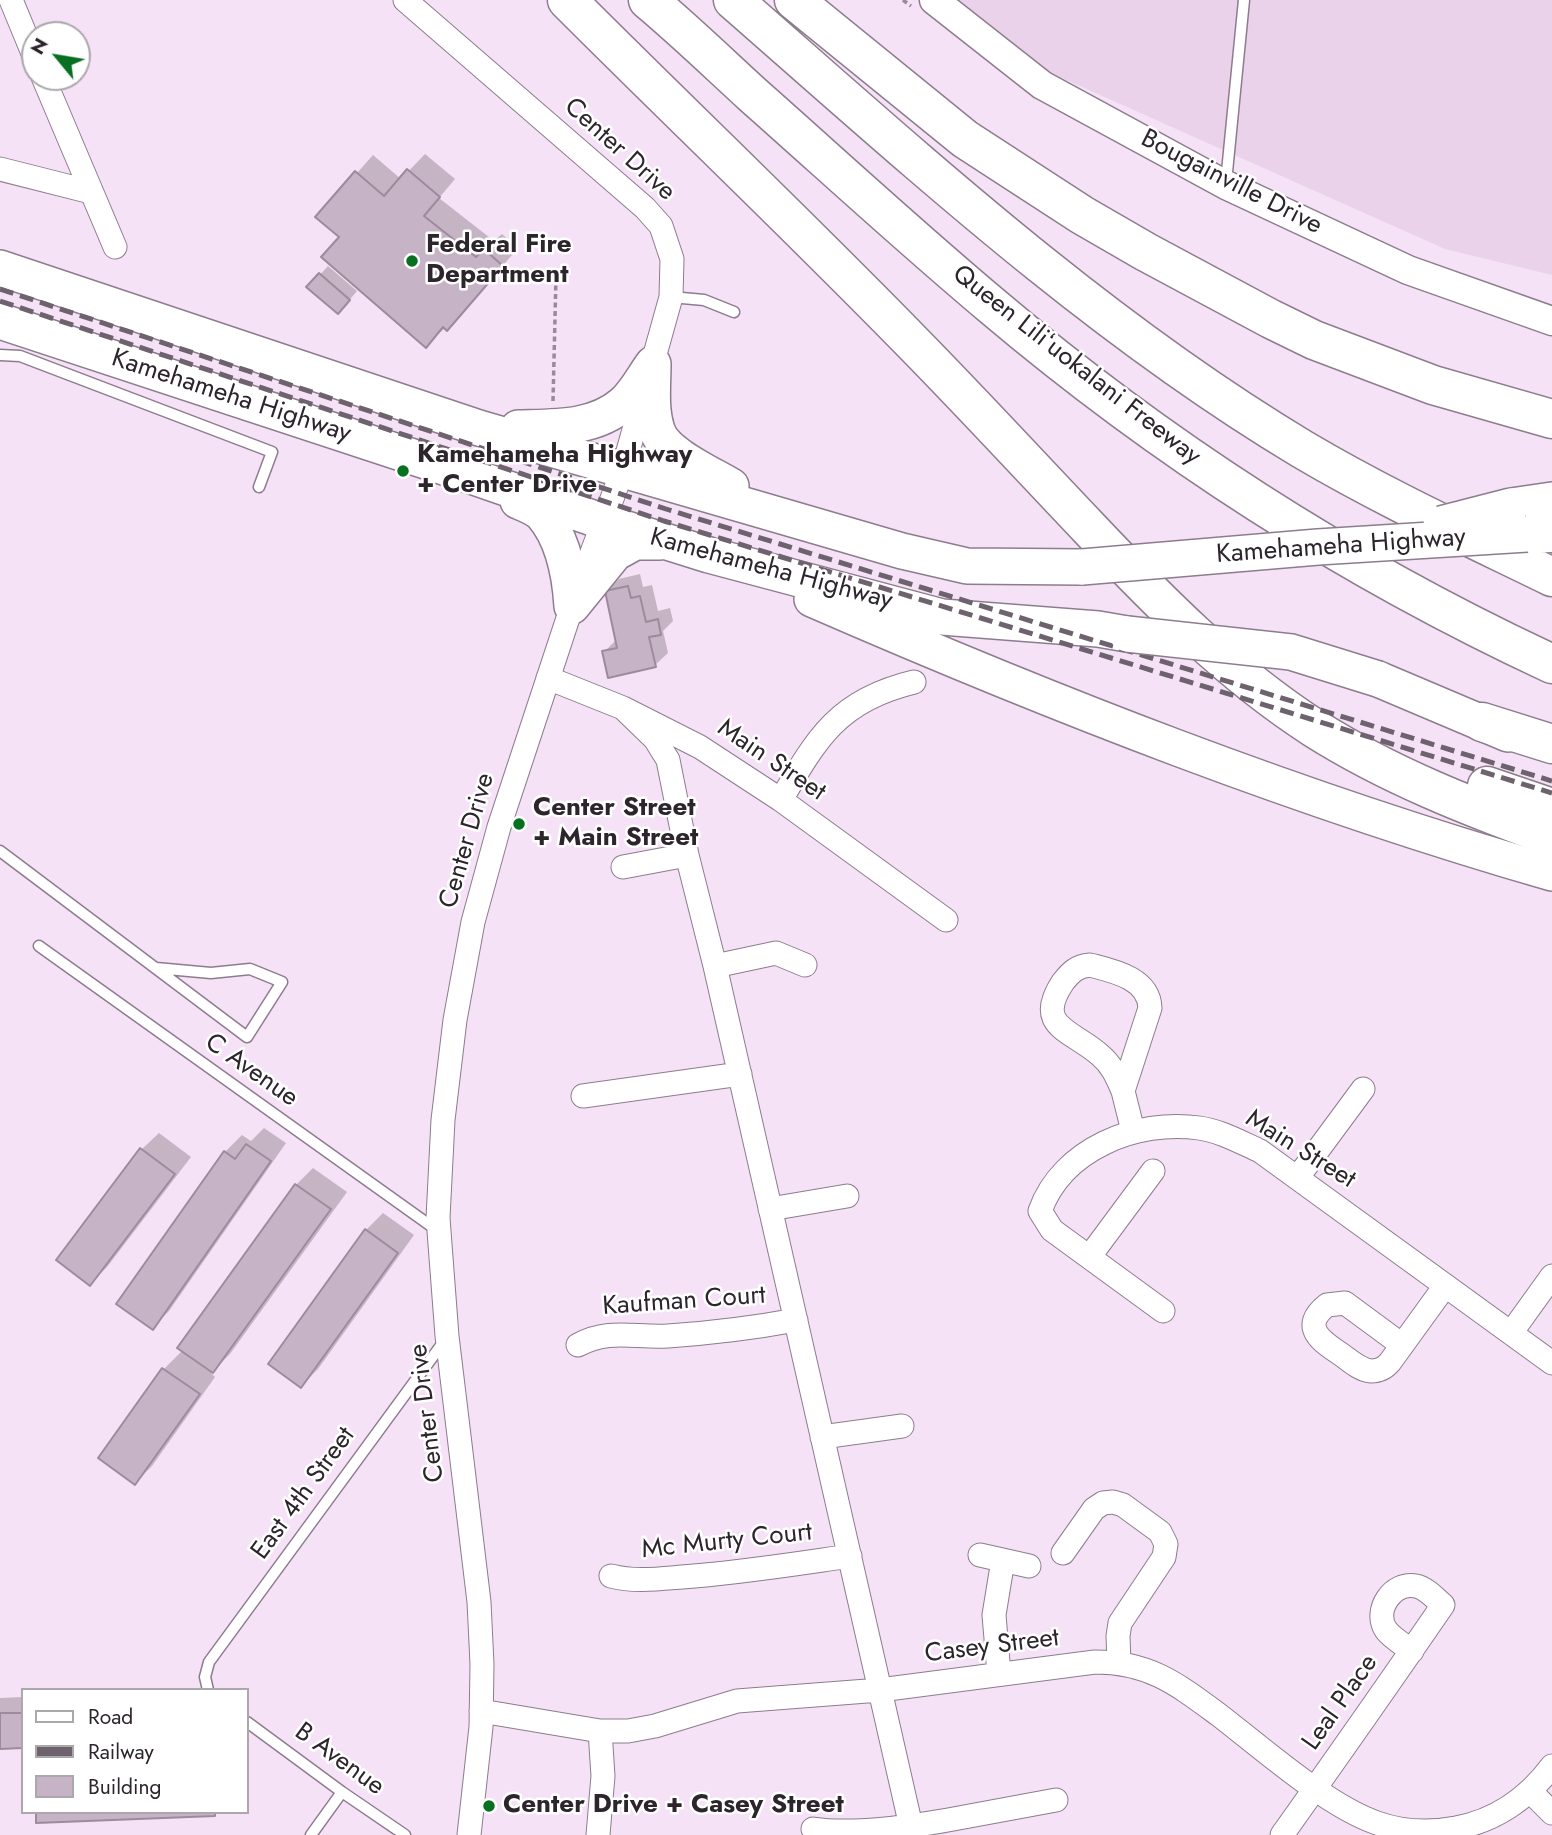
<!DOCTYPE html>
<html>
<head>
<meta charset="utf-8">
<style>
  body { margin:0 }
  #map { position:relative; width:1552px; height:1835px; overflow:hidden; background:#f6e2f6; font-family:Jost,sans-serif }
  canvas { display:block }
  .legend { position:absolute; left:21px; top:1688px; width:228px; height:126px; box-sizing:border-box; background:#fff; border:2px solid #aba8ab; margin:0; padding:9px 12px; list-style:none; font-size:21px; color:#2c252c }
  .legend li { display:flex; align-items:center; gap:14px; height:35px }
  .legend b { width:35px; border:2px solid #aba8ab }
  .north { position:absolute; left:21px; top:21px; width:70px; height:70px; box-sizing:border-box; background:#fff; border:2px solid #aba8ab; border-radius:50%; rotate:300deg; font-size:19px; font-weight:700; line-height:28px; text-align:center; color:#2c252c }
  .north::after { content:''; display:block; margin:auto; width:24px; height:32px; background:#077021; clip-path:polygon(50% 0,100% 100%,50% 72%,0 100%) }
</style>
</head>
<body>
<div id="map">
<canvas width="1552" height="1835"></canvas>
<ul class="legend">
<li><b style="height:9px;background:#fff"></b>Road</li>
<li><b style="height:9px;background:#6d626d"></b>Railway</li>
<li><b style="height:19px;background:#c6b3c6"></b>Building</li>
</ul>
<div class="north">N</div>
</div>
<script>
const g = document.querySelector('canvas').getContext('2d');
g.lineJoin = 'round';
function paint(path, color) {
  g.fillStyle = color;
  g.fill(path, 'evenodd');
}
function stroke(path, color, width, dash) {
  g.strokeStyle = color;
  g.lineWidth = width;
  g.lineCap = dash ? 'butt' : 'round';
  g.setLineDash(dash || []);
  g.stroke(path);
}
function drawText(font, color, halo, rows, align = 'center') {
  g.font = font + ' Jost,sans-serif';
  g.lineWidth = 5;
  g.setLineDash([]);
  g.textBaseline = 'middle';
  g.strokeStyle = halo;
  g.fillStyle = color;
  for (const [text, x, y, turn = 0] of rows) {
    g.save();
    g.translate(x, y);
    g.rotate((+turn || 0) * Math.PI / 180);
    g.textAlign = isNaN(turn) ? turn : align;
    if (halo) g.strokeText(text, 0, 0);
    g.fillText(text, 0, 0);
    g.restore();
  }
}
paint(new Path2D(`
  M 957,0 L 1552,0 L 1552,275 L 1445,249 L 1053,74 Z`), '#ebd2eb');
paint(new Path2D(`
  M 425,154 L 455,179 L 439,198 L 494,241 L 502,234 L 518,248 L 463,312 L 426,345 L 341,237 L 318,217 L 373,155 L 401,179 Z
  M 328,266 L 357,291 L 346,304 L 309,287 Z
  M 640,574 L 643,587 L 652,585 L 658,611 L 670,608 L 673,621 L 663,631 L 668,653 L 655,665 L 604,652 L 617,639 L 606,592 L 619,579 Z
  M 264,1128 L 286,1143 L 169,1311 L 153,1327 L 119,1304 L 225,1152 L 242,1135 L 251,1141 Z
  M 159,1133 L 191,1157 L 107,1267 L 90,1284 L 142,1149 Z
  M 313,1168 L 347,1192 L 230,1354 L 211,1373 L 215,1377 L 152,1466 L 135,1483 L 100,1458 L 164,1369 L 183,1350 L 180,1347 L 296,1185 Z
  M 383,1213 L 414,1235 L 318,1369 L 301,1386 L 366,1230 Z
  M 23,1697 L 23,1746 L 0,1747 L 0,1698 Z`), '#0003');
const building = new Path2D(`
  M 407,169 L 440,197 L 424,216 L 476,257 L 484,249 L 503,266 L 447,331 L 443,327 L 426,348 L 321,257 L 339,237 L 315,217 L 355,171 L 384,196 Z
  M 319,273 L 350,300 L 338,314 L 306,287 Z
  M 628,586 L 631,598 L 640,596 L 646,622 L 658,619 L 661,635 L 649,637 L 656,667 L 608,678 L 602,651 L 617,648 L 605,591 Z
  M 246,1144 L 271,1161 L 153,1330 L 116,1304 L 224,1151 L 235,1159 Z
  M 140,1148 L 175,1174 L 90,1286 L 56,1260 Z
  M 295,1184 L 331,1209 L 213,1373 L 177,1348 Z
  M 365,1229 L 398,1253 L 301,1388 L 268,1364 Z
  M 162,1368 L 200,1394 L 135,1485 L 98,1458 Z
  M 0,1713 L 23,1713 L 23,1748 L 0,1749 Z
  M 36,1812 L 215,1812 L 215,1816 L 36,1823 Z`);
paint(building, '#c6b3c6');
stroke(building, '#9d8b9d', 2);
const service = new Path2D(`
  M 1226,182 L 1244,0
  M 671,297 L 704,300 L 734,312
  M 0,355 L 20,356 L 272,452 L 259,487
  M 0,851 L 247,1037 L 282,982 L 250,969 L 211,973 L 156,968
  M 39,946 L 438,1231
  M 208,1690 L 205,1677 L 209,1662 L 445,1340
  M 247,1722 L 342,1792 L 405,1835
  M 311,1835 L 342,1792`);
const minor = new Path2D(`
  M 11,0 L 35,58
  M 405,0 L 645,208 L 661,226 L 672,259 L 671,297 L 623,469 L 572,606 L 499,827 L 473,922 L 455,1020 L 443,1120 L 438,1218 L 447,1336 L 479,1602 L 482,1664 L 481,1727 L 469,1835
  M 43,77 L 115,247
  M 0,169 L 91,192
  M 548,678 L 623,708 L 700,747 L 781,800 L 946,920
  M 623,708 L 655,739 L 668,760 L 687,855 L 715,966 L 913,1835
  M 781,800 C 817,737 839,700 914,682
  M 623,867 L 687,855
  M 1090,965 C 1113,971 1149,978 1150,1008 L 1123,1091 C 1117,1077 1112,1065 1100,1055 C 1072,1030 1033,1027 1063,982 C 1071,972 1077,966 1090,965 Z
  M 715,966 L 776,953 L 805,965
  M 1123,1091 L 1133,1131
  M 583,1096 L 740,1074
  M 1298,1177 L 1363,1089
  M 770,1209 L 847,1196
  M 1090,1256 L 1153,1171
  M 1163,1311 L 1052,1230 L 1040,1211 C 1062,1149 1137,1119 1199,1128 C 1221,1131 1240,1142 1260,1151 L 1552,1363
  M 1511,1333 L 1552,1276
  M 578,1345 C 609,1328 635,1338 668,1336 C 711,1333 753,1328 796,1320
  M 1402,1345 L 1345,1303 L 1327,1305 C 1299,1327 1322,1342 1342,1355 C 1350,1361 1360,1370 1371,1371 C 1379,1371 1385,1368 1390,1362 L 1445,1286
  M 822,1437 L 902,1426
  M 1063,1553 L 1094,1509 L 1103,1503 L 1113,1502 L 1123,1505 L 1160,1532 L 1166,1544 L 1164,1557 L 1120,1623 L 1118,1636 L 1119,1663
  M 980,1555 L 1029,1566
  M 611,1576 C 634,1582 658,1579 682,1577 C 738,1573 794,1564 850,1556
  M 999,1674 L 994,1615 L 1003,1560
  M 481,1711 L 600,1731 L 628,1731 L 655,1726 L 737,1701 L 880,1690 L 1095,1662 C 1149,1662 1177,1684 1219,1715 C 1262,1748 1327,1806 1377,1823 C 1402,1832 1430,1833 1456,1828 C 1495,1821 1528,1798 1552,1766
  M 1530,1791 L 1552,1813
  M 813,1829 C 853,1835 907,1827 948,1820 C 984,1813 1020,1807 1056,1800
  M 598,1835 L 603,1776 L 600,1731
  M 1282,1835 C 1336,1759 1390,1682 1443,1605 C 1436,1599 1426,1588 1416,1586 C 1393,1581 1373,1610 1386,1630 C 1392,1638 1404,1645 1412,1651`);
const tertiary = new Path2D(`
  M 934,0 L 1042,85 L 1226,185 L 1408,270 L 1552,321`);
const primary = new Path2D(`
  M 0,268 L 479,428 L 902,551 L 967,566 L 1082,567
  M 0,321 L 471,476 L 604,522 L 709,555 L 942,617 L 1098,629 L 1127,634
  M 653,364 C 653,385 650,409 657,430 C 664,454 711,474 731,486
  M 518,428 C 554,427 594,429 623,404 C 635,394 644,376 653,364
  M 518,501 C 525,504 536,508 542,514 C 564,539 570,575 572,606
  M 1511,506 L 1552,500
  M 812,599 C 1053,704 1299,800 1552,873
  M 572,606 L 615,553 L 635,542 L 660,542
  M 1378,679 L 1508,734`);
const motorway = new Path2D(`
  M 567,0 C 682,115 799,226 912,342 C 972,403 1030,466 1089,528 C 1158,601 1229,673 1314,728 C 1388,775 1470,807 1552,837
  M 648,0 C 684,30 718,63 753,95 C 832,165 910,237 991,305 C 1161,449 1350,570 1552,664
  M 733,0 C 915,159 1095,325 1302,449 C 1383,497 1468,536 1552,577
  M 794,0 L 965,139 L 1082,215 L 1146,252 L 1271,319 L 1314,340 L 1433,385 L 1552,419
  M 1527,534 L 1552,533
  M 1482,722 L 1552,744
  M 1487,786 L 1552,808`);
stroke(service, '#8d7c8e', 13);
stroke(minor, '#8d7c8e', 25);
stroke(tertiary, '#8d7c8e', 31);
stroke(primary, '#8d7c8e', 38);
stroke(motorway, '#8d7c8e', 41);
stroke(new Path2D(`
  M 903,0 L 911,6
  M 553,401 L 556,276`), '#988a98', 3.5, [5, 3.5]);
stroke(service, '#fff', 10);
stroke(minor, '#fff', 23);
stroke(tertiary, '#fff', 28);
stroke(primary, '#fff', 35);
stroke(motorway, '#fff', 38);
stroke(new Path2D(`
  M 0,289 L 666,509 L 1552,781
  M 0,301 L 664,521 L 1552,793`), '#6d626d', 5, [14, 7]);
const primaryBridge = new Path2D(`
  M 1441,524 L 1511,506
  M 1082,567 L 1318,547 L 1527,534
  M 1127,634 L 1291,652 L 1378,679`);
stroke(primaryBridge, '#8d7c8e', 38, []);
stroke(primaryBridge, '#fff', 35);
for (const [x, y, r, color] of [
  [412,261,7,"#077021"],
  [403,471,7,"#077021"],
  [519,824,7,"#077021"],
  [489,1806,7,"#077021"]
]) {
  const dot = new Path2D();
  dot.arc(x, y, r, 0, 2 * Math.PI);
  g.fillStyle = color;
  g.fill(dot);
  stroke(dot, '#fff', 2.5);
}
drawText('26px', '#2c252c', '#fff', [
  ["Center Drive",619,150,42],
  ["Bougainville Drive",1231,183,27],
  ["Queen Liliʻuokalani Freeway",1076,366,38],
  ["Kamehameha Highway",231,397,18],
  ["Kamehameha Highway",1341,547,-4],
  ["Kamehameha Highway",771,570,15],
  ["Main Street",771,761,34],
  ["Center Drive",468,841,-74],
  ["C Avenue",251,1071,35],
  ["Main Street",1300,1150,32],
  ["Kaufman Court",684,1302,-4],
  ["Center Drive",428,1413,-97],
  ["East 4th Street",304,1494,-54],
  ["Mc Murty Court",727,1542,-6],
  ["Casey Street",992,1647,-7],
  ["Leal Place",1341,1703,-55],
  ["B Avenue",339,1760,36]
]);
drawText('bold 26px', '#2c252c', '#fff', [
  ["Federal Fire",426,246],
  ["Department",426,276],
  ["Kamehameha Highway",417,456],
  ["+ Center Drive",417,486],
  ["Center Street",533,809],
  ["+ Main Street",533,839],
  ["Center Drive + Casey Street",503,1806]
], 'left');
</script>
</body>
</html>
